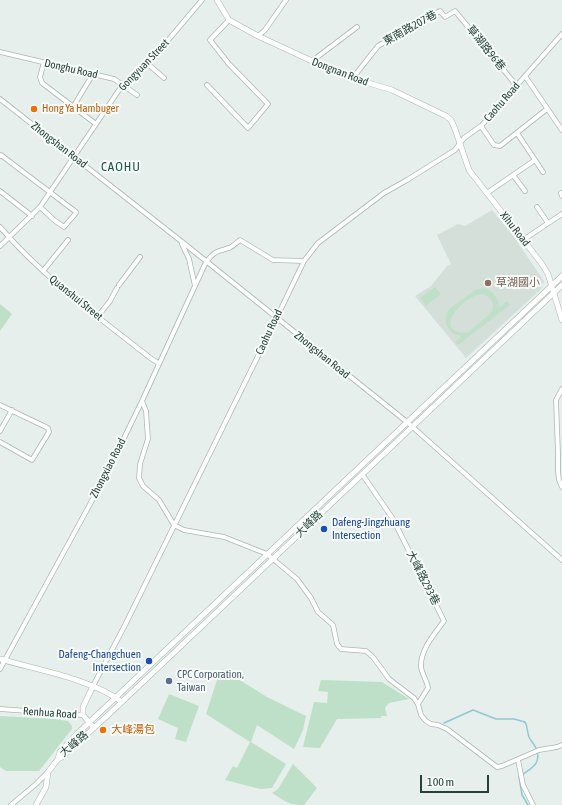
<!DOCTYPE html>
<html>
<head>
<meta charset="utf-8">
<style>
  body { margin:0 }
  #map { position:relative; width:562px; height:805px; overflow:hidden; background:#e6efeb; font-family:"Asap Condensed",sans-serif }
  canvas { display:block }
  .scale { position:absolute; left:420px; top:775px; width:69px; height:18px; box-sizing:border-box; border:2px solid #24423a; border-top:0; padding-left:5px; font-size:12px; line-height:14px; white-space:nowrap; color:#24423a; -webkit-text-stroke:3px #f7fbf9; paint-order:stroke }
</style>
</head>
<body>
<div id="map">
<canvas width="562" height="805"></canvas>
<div class="scale">100 m</div>
</div>
<script>
const g = document.querySelector('canvas').getContext('2d');
g.lineJoin = 'round';
function paint(path, color) {
  g.fillStyle = color;
  g.fill(path, 'evenodd');
}
function stroke(path, color, width, dash) {
  g.strokeStyle = color;
  g.lineWidth = width;
  g.lineCap = dash ? 'butt' : 'round';
  g.setLineDash(dash || []);
  g.stroke(path);
}
function drawText(font, color, halo, rows, align = 'center') {
  g.font = font + ' "Asap Condensed","Noto Sans TC",sans-serif';
  g.lineWidth = 4;
  g.setLineDash([]);
  g.textBaseline = 'middle';
  g.strokeStyle = halo;
  g.fillStyle = color;
  for (const [text, x, y, turn = 0] of rows) {
    g.save();
    g.translate(x, y);
    g.rotate((+turn || 0) * Math.PI / 180);
    g.textAlign = isNaN(turn) ? turn : align;
    if (halo) g.strokeText(text, 0, 0);
    g.fillText(text, 0, 0);
    g.restore();
  }
}
paint(new Path2D(`
  M 492,210 L 514,237 L 544,281 L 540,290 L 466,358 L 415,296 L 431,286 L 447,266 L 451,264 L 437,235 L 458,224 L 465,226 Z`), '#d4dfda');
paint(new Path2D(`
  M 435,287 L 441,294 L 426,306 L 420,298 Z
  M 483,288 C 493,291 499,297 499,308 L 507,301 L 510,305 L 458,345 L 455,342 L 461,336 C 448,333 441,322 449,309 L 475,290 ZM 481,294 C 491,295 497,305 490,314 L 467,333 C 430,332 464,296 481,294 Z
  M 0,304 L 12,314 L 0,331 Z
  M 222,669 L 267,697 L 306,716 L 303,730 L 294,749 L 257,725 L 251,742 L 286,764 L 272,788 L 260,789 L 225,780 L 233,766 L 237,768 L 250,742 L 206,714 L 217,680 Z
  M 321,680 L 382,682 L 409,699 L 389,703 L 385,708 L 387,716 L 381,716 L 381,718 L 337,719 L 320,748 L 303,747 L 314,702 L 327,703 L 328,692 L 318,691 Z
  M 169,694 L 199,706 L 186,742 L 175,739 L 178,728 L 158,719 Z
  M 0,716 L 54,719 L 68,721 L 72,726 L 72,729 L 39,771 L 6,771 L 0,767 Z
  M 293,764 L 317,788 L 304,805 C 288,805 285,801 272,793 L 278,789 Z`), '#bfe0c8');
stroke(new Path2D(`
  M 444,723 L 473,710 L 496,719 L 514,719 L 525,722 C 528,727 527,732 529,737 C 531,741 534,744 536,748 C 543,765 529,769 519,777 L 522,795 L 528,805`), '#8ec9d4', 1.5);
const minor = new Path2D(`
  M 258,36 L 265,30 L 286,0
  M 0,52 L 114,79 L 137,95
  M 312,61 L 357,27
  M 44,62 L 40,77 L 42,83 L 96,124
  M 148,64 L 164,78
  M 525,76 L 562,130
  M 352,79 L 378,46 L 440,11 L 445,17 L 455,11 L 516,85
  M 207,85 L 248,128 L 268,104 L 229,64 L 210,40 L 229,20
  M 0,99 L 181,241 L 407,422 L 562,560
  M 73,107 L 93,74
  M 481,126 L 494,145 L 500,146 L 547,109
  M 517,133 L 543,172
  M 0,156 L 1,155 L 76,212 L 76,213 L 64,227 L 54,220 L 40,207
  M 513,175 L 525,191
  M 0,191 L 32,216
  M 487,193 L 535,160
  M 561,193 L 562,196
  M 537,207 L 548,223
  M 0,227 C 43,277 97,316 149,357 L 158,363
  M 523,240 L 562,214
  M 182,244 L 189,259 L 195,286
  M 0,246 L 40,207 L 123,84 L 148,64 L 202,0
  M 43,271 L 68,240
  M 119,285 L 140,257
  M 98,316 L 110,301 L 117,288
  M 562,389 L 556,400 L 558,453 L 558,471 L 559,480 L 562,487
  M 142,401 L 146,411 L 148,439 L 140,464 L 139,478 L 143,486 L 159,500 L 174,525 L 184,530 L 224,537 L 267,554 L 297,579 L 311,598 L 318,612 L 333,625 L 337,644 L 341,649 L 366,651 L 373,657 L 389,679 L 414,698 L 418,704 L 421,715 L 426,721 L 431,724 L 438,725 L 447,729 L 497,767 L 502,766 L 539,750 L 557,747 L 562,745
  M 0,405 L 48,428 L 49,432 L 32,460 L 0,442
  M 0,431 L 12,410
  M 362,474 L 393,519 L 444,621 C 435,633 420,650 421,667 C 422,674 427,681 428,688 L 418,704
  M 0,669 L 107,473 L 142,401 L 206,262 C 215,251 216,252 229,248 C 232,247 236,243 240,240 L 273,260 L 304,261
  M 93,686 L 125,625 L 264,344 L 304,261 L 318,243 L 384,193 L 407,180 L 455,150 L 464,138 L 481,126 L 562,34
  M 0,709 L 83,715
  M 518,760 L 523,785 L 533,805
  M 11,805 L 36,784 L 48,772`);
const tertiary = new Path2D(`
  M 217,0 L 229,20 L 258,36 L 342,75 L 392,90 L 446,116 L 451,120 L 455,129 L 469,170 L 542,264 L 548,274 L 562,320
  M 0,659 C 37,670 92,679 122,702
  M 93,686 L 83,707 L 83,715 L 94,728
  M 58,759 L 62,757 L 107,716 L 562,285
  M 36,805 L 46,787 L 48,772 L 58,759 L 60,752 L 78,733 L 562,276`);
stroke(minor, '#a8b8b2', 5.5);
stroke(tertiary, '#a8b8b2', 6);
stroke(minor, '#fff', 4);
stroke(tertiary, '#fff', 5);
for (const [x, y, r, color] of [
  [34,109,4,"#e8710a"],
  [488,283,4,"#8d6e63"],
  [324,529,4,"#1a4fb4"],
  [149,661,4,"#1a4fb4"],
  [169,681,4,"#5c6f8a"],
  [103,730,4,"#e8710a"]
]) {
  const dot = new Path2D();
  dot.arc(x, y, r, 0, 2 * Math.PI);
  g.fillStyle = color;
  g.fill(dot);
  stroke(dot, '#f7fbf9', 1.5);
}
drawText('11px', '#24423a', '#f7fbf9', [
  ["東南路207巷",410,28,-29],
  ["草湖路96巷",486,48,51],
  ["Gongyuan Street",144,65,-46],
  ["Donghu Road",71,69,13],
  ["Dongnan Road",340,72,21],
  ["Caohu Road",502,102,-49],
  ["Zhongshan Road",59,145,38],
  ["Xihu Road",515,229,52],
  ["Quanshui Street",76,298,39],
  ["Caohu Road",269,332,-65],
  ["Zhongshan Road",322,355,39],
  ["Zhongxiao Road",108,468,-63],
  ["大峰路",309,524,-44],
  ["大峰路293巷",423,578,63],
  ["Renhua Road",50,713,4],
  ["大峰路",74,744,-40]
]);
drawText('11px', '#c56008', '#f7fbf9', [
  ["Hong Ya Hambuger",42,109],
  ["大峰湯包",111,730]
], 'left');
drawText('11px', '#785e54', '#f7fbf9', [
  ["草湖國小",496,283]
], 'left');
drawText('11px', '#164399', '#f7fbf9', [
  ["Dafeng-Jingzhuang",332,523],
  ["Intersection",332,536],
  ["Dafeng-Changchuen",141,655,"right"],
  ["Intersection",141,668,"right"]
], 'left');
drawText('11px', '#4e5e75', '#f7fbf9', [
  ["CPC Corporation,",177,675],
  ["Taiwan",177,688]
], 'left');
g.letterSpacing = '1px';
drawText('13px', '#1f5548', '#f7fbf9', [
  ["CAOHU",121,167]
]);
g.letterSpacing = '0px';
</script>
</body>
</html>
